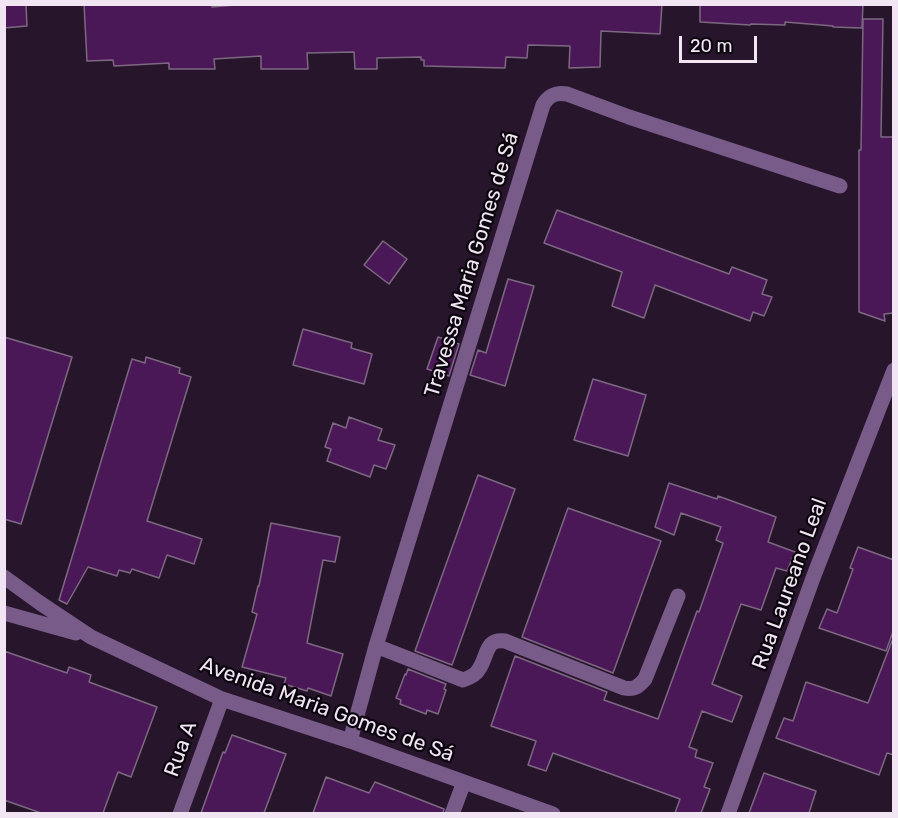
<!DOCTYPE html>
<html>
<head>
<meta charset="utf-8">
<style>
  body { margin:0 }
  #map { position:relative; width:898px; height:818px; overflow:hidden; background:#26152b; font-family:Rubik,sans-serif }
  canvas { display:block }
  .frame { position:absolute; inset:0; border:6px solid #f1e5f4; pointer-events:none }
  .scale { position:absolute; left:679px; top:36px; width:78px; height:27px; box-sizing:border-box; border:3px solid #f1e5f4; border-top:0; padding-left:8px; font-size:18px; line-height:21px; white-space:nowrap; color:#f1e5f4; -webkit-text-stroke:4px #0b050d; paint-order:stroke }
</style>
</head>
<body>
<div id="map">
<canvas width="898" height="818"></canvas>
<div class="frame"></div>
<div class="scale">20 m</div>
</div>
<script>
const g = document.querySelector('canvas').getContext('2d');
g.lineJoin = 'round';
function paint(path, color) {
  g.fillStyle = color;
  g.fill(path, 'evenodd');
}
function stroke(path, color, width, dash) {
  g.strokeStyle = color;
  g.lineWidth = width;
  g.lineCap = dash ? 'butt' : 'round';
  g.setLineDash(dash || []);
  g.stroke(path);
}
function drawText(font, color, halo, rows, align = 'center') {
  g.font = font + ' Rubik,sans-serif';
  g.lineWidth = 4.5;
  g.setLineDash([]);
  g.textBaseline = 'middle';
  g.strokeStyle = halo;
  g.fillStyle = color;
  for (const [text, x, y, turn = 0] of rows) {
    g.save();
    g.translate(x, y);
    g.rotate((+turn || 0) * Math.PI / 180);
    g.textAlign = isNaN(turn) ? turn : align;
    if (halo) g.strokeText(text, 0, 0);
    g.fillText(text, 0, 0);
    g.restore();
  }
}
const building = new Path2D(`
  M 4,4 L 26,4 L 27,26 L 4,28 Z
  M 84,4 L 212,4 L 212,7 L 246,4 L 662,4 L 660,34 L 601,31 L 600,67 L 569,68 L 570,46 L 528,45 L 527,58 L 506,57 L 505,68 L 424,66 L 424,60 L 421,60 L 421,57 L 377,58 L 377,69 L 355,69 L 354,52 L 307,53 L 308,69 L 261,69 L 261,56 L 214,59 L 215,69 L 169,69 L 169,63 L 114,66 L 113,60 L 87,61 Z
  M 700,4 L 863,4 L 862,28 L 833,27 L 833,26 L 785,22 L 785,25 L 751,24 L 750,25 L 700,22 Z
  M 863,19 L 883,19 L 881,137 L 894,137 L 894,313 L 884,314 L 885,321 L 859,312 L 859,150 L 861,150 Z
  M 557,210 L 729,274 L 732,267 L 767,280 L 762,294 L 772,297 L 764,316 L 753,312 L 750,321 L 655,285 L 644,318 L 612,306 L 622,272 L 544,243 Z
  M 383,241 L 407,259 L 389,284 L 364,265 Z
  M 508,279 L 534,286 L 505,386 L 470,375 L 478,350 L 486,353 Z
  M 303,329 L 352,343 L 351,348 L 372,354 L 364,384 L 293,365 Z
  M 4,337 L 72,357 L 21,524 L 4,519 Z
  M 438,337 L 459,344 L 449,376 L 427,369 Z
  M 146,357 L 180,368 L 179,373 L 191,377 L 147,521 L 202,539 L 194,564 L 167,555 L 159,578 L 132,569 L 130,573 L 119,570 L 117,576 L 88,567 L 67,604 L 59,600 L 132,359 L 145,363 Z
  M 593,379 L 646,395 L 628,456 L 574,440 Z
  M 349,417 L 382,429 L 378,440 L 395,445 L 386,469 L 374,465 L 370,477 L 327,461 L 331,449 L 325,447 L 333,423 L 346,428 Z
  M 478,475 L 515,489 L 452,665 L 415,651 Z
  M 669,483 L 717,499 L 718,496 L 776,517 L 768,542 L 795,552 L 787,571 L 776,568 L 761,610 L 741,604 L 712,684 L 742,696 L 732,722 L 702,711 L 689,747 L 697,750 L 695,757 L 713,763 L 704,787 L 710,789 L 701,813 L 675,813 L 680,799 L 553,753 L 546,771 L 528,765 L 536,741 L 491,726 L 515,656 L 607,692 L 604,700 L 658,719 L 697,611 L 699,612 L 723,543 L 716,540 L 721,527 L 681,513 L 674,535 L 655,527 Z
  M 568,508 L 661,541 L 613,673 L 522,637 Z
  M 271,523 L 340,537 L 335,562 L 323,560 L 307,643 L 343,654 L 331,696 L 308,688 L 307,691 L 284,684 L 286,678 L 242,667 L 257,614 L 252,612 L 258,586 L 259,586 Z
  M 858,547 L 894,560 L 894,629 L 886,651 L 819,628 L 827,609 L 837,613 L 853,569 L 850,568 Z
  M 892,641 L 894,642 L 894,755 L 887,753 L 879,775 L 776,738 L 784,718 L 793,721 L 806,682 L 868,703 Z
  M 4,651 L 67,673 L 69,667 L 91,675 L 89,682 L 157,707 L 131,777 L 118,772 L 103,813 L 41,813 L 4,800 Z
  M 408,669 L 446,684 L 444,689 L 446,690 L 438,714 L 427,710 L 426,714 L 400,704 L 401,700 L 396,698 L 405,674 L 406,675 Z
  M 232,735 L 286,754 L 264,813 L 201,813 L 223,752 L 225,753 Z
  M 764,773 L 816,791 L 809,813 L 749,813 Z
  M 326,777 L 369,793 L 375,782 L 444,809 L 443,813 L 313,813 Z`);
paint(building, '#4b1857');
stroke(building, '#7d6882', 1.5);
stroke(new Path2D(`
  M 4,577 L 40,603 L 91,637 L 222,699 L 350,741 L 553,814
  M 4,613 L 76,633
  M 376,646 L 463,680 C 469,678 476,675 479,669 C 488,656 485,638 505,641 L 624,688 C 634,690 638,687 645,679 L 678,596
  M 350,741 L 376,646 L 543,105 C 549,95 556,92 567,94 L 629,117 L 840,186
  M 180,814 L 222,699
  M 452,814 L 464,782
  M 728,814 L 813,578 L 894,370`), '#795b89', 15);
drawText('21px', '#f1e5f4', '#0b050d', [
  ["Travessa Maria Gomes de Sá",472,265,-73],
  ["Rua Laureano Leal",790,584,-70],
  ["Avenida Maria Gomes de Sá",327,710,20],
  ["Rua A",181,749,-70]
]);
</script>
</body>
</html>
